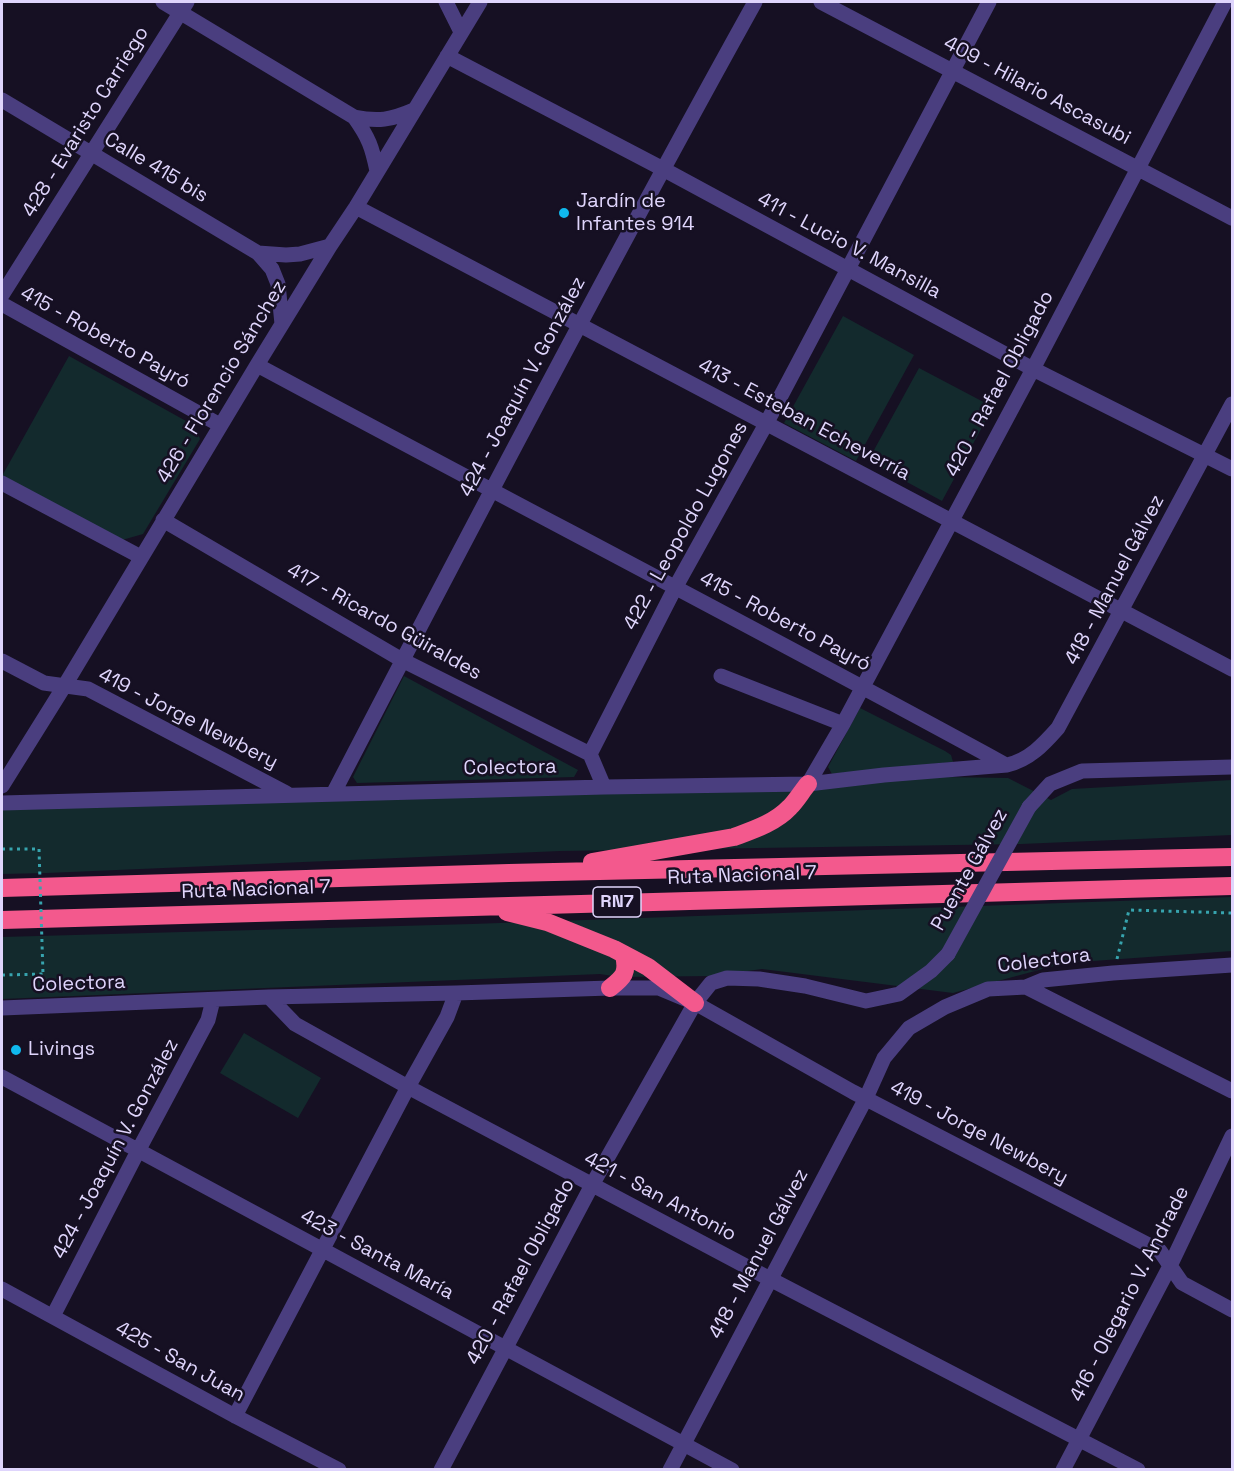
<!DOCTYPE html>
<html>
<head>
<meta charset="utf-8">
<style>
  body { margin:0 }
  #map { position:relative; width:1234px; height:1471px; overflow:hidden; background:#161023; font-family:"Space Grotesk",sans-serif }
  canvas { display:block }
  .frame { position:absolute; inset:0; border:3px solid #dfd5fc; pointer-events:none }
</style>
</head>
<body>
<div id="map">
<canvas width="1234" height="1471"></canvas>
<div class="frame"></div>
</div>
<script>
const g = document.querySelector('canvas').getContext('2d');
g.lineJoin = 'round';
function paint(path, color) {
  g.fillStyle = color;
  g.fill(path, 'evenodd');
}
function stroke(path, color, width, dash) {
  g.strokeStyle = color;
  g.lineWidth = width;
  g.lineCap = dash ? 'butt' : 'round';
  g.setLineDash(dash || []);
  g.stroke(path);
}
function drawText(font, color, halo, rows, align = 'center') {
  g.font = font + ' "Space Grotesk",sans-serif';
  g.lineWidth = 5;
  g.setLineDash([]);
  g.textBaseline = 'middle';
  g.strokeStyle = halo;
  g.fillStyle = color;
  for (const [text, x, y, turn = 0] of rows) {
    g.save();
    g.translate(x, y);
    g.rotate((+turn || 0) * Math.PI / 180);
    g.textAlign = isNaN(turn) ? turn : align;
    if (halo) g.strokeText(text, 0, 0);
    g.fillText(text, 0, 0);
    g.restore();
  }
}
paint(new Path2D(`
  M 843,316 L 914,355 L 856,461 L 784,423 Z
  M 69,356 L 195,426 L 200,439 L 143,534 L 122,540 L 2,476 Z
  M 919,368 L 993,407 L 942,501 L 868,461 Z
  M 404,676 L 578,770 L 574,777 L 357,783 L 353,777 Z
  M 860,708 L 945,751 L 951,755 L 953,762 L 832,774 L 828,767 Z
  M 943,777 L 1008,778 L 1051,800 L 1072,789 L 1232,780 L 1232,835 L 1021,844 L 560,851 L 47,873 L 2,874 L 2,804 Z
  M 1232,897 L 1232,951 L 1065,963 L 953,993 L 762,969 L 712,976 L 619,977 L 600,974 L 2,999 L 2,937 L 472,924 Z
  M 244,1033 L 321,1078 L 298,1118 L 220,1073 Z`), '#132a2d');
stroke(new Path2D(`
  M 2,849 L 39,849
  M 1117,959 L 1129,910 L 1232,913
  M 2,975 L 43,974`), '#37a4ae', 3, [3, 4.5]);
stroke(new Path2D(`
  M 163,2 L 354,117 C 369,138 372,147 377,171
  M 446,2 L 461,32
  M 821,2 L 1232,218
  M 447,56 L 663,169 L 1033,369 L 1232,469
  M 2,100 L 258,253 L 272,269 L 278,284 L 282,324
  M 354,117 C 378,122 391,120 414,110
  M 356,207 L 1232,669
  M 258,253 L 286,255 L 300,254 L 330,246
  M 2,295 L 187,2
  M 2,304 L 220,425
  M 257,365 C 506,499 757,629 1006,765
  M 2,483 L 141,557
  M 163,520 L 402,660 L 590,754
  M 2,661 L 44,683 L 88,689 L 286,793
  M 721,676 L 843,724
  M 808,784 L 843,724 L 1033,369 L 1225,2
  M 2,786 L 65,685 L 257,365 L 330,246 L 356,207 L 480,2
  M 604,787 L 590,754 L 675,588 L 766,424 L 989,2
  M 333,794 C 471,528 610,263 755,2
  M 2,803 L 604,787 L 808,784 L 884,775 L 1007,765 C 1029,760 1043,745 1058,728 L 1232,404
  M 1029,807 L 1050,784 L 1082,771 L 1232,767
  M 1026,987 L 1232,1091
  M 269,997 L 295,1024 L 408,1087 L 770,1279 L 1138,1470
  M 2,1008 L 269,997 L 456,993 L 610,988 L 659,988 L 695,1003 L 853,1092 L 1160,1251 L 1182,1283 L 1232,1310
  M 2,1077 L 732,1470
  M 2,1289 L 235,1416 L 339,1470
  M 53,1316 L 138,1151 L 208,1020 L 213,1000
  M 235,1416 L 408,1087 L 447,1017 L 456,993
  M 441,1470 L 592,1185 L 695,1003 L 711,983 L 727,978 L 759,979 L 805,986 L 866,1001 L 899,994 L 931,971 L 948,954
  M 670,1470 L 866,1098 L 884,1058 L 909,1028 L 945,1007 L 988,989 L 1026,987 L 1043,980 L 1113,973 L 1232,965
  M 1063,1470 L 1170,1266 L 1232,1136`), '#4a3e7f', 15);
stroke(new Path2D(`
  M 592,862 L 734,837 C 753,830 775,823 790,807 C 797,800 802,791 808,784
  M 2,888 L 509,873 L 1232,857
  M 507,912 L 547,922 L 614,949 L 648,967 L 695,1003
  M 2,920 L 1232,886
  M 610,988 C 624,977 628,973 624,955`), '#f3598d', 18);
stroke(new Path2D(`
  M 39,849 L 43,974`), '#37a4ae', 3, [3, 4.5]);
stroke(new Path2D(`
  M 948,954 L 1029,807`), '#4a3e7f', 15);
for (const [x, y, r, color] of [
  [564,213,6,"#10b8ed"],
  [16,1050,6,"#10b8ed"]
]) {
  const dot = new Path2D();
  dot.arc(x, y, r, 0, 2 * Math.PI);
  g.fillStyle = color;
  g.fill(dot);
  stroke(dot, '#161023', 2);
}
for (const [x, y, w] of [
  [617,902,48]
]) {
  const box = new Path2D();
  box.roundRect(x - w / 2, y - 15, w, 30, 4.5);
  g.fillStyle = '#161023';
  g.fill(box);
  stroke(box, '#dfd5fc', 1.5);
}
drawText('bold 18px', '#dfd5fc', null, [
  ["RN7",617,902]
]);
drawText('20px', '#dfd5fc', '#161023', [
  ["409 - Hilario Ascasubi",1037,91,28],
  ["428 - Evaristo Carriego",86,122,-58],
  ["Calle 415 bis",156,168,31],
  ["411 - Lucio V. Mansilla",849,246,28],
  ["415 - Roberto Payró",105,338,29],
  ["426 - Florencio Sánchez",222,382,-59],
  ["420 - Rafael Obligado",1000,384,-62],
  ["424 - Joaquín V. González",523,387,-62],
  ["413 - Esteban Echeverría",804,420,28],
  ["422 - Leopoldo Lugones",686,526,-61],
  ["418 - Manuel Gálvez",1115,580,-62],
  ["417 - Ricardo Güiraldes",384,622,29],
  ["415 - Roberto Payró",785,622,28],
  ["419 - Jorge Newbery",188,719,27],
  ["Colectora",510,768,-1],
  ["Puente Gálvez",970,870,-61],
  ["Ruta Nacional 7",742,876,-2],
  ["Ruta Nacional 7",256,890,-2],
  ["Colectora",1044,961,-7],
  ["Colectora",79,984,-2],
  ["419 - Jorge Newbery",979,1133,28],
  ["424 - Joaquín V. González",116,1149,-62],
  ["421 - San Antonio",660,1197,28],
  ["418 - Manuel Gálvez",759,1254,-62],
  ["423 - Santa María",377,1255,28],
  ["420 - Rafael Obligado",521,1272,-62],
  ["416 - Olegario V. Andrade",1130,1294,-63],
  ["425 - San Juan",180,1362,29]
]);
drawText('20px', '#dfd5fc', '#161023', [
  ["Jardín de",576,202],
  ["Infantes 914",576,225],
  ["Livings",28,1050]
], 'left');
</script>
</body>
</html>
